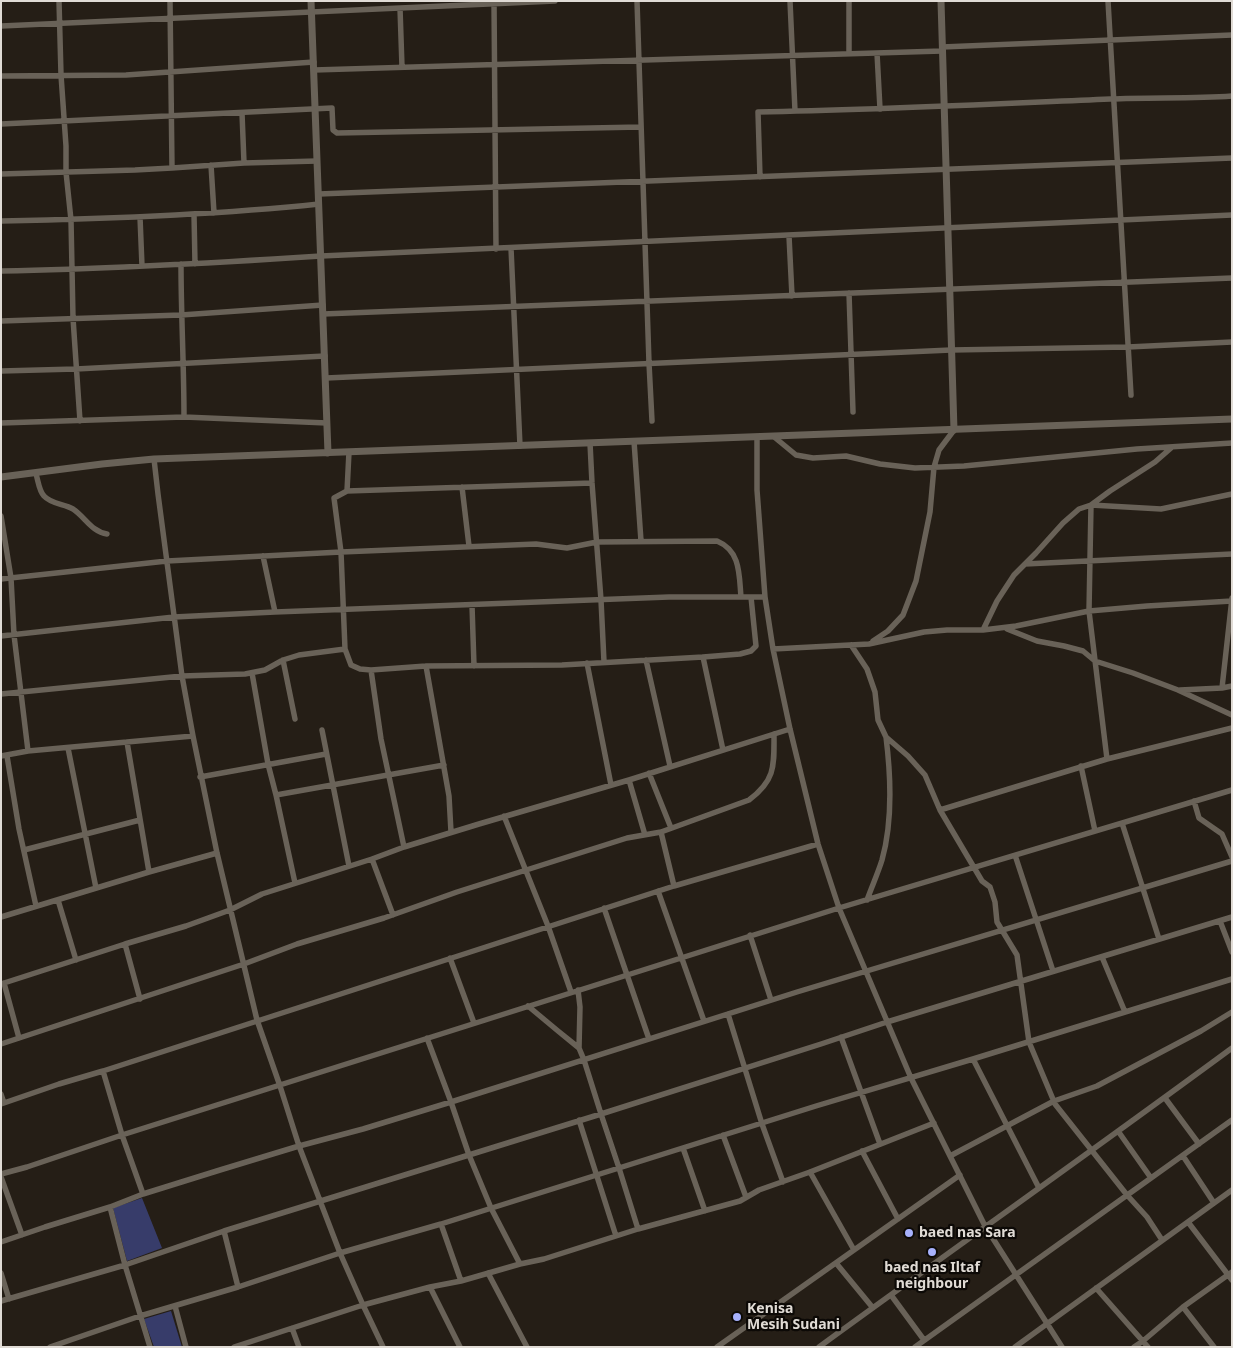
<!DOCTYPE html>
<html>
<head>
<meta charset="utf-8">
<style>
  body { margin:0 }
  #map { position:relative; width:1233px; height:1348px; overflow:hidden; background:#251e16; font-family:"Noto Sans",sans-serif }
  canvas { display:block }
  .frame { position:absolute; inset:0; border:2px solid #e0dbd5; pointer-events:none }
</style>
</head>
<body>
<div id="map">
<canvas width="1233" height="1348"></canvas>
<div class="frame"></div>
</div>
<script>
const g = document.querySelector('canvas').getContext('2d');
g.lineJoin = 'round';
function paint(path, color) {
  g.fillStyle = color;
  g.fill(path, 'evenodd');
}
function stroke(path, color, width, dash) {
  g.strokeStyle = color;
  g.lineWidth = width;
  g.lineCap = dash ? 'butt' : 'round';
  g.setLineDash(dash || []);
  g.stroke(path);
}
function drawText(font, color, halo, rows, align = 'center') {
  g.font = font + ' "Noto Sans",sans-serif';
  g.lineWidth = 4.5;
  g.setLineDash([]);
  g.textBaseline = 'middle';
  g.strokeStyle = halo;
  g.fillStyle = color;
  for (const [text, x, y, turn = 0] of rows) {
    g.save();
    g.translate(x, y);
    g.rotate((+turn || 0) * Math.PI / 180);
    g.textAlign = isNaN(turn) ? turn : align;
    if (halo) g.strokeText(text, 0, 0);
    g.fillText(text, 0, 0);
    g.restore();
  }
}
paint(new Path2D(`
  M 142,1198 L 162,1248 L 127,1261 L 113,1208 Z
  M 171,1311 L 182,1347 L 154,1347 L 144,1319 Z`), '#373c6a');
stroke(new Path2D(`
  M 59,1 L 61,75 L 66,146 L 66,172 L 71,220 L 73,318 L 80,421
  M 170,1 L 172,168 L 244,163 L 317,161
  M 494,1 L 496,249
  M 637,1 L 649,363 L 652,421
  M 790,1 L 795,111
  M 849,1 L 849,54
  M 1108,1 L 1131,395
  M 400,8 L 402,67
  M 1,26 L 555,1
  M 942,47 L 1232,35
  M 877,53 L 880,109
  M 314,70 L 942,51
  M 1,76 L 126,75 L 314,62
  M 242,113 L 244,163
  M 1,124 L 332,108 L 333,130 L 337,133 L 641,127
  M 211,165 L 214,213
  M 1,174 L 135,170 L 172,168
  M 760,177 L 758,112 C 876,110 993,104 1110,99 C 1151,97 1191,99 1232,96
  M 319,194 L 1232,158
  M 194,214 L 195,264
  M 140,217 L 142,266
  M 1,221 C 107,219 214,215 319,204
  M 789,236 L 792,296
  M 511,248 L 520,446
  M 181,264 C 181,315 184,366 184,417
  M 1,271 C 108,269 214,263 321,256 L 1232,215
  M 849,293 L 853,412
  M 323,314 L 1232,278
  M 1,321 L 181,315 L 323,305
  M 1,371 L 76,369 L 325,356
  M 326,378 L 951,350 L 1128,347 L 1232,342
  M 1,423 L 184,417 L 327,423
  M 773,436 L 796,455 L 813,458 L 846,456 L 880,464 L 915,468 L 964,466 L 1137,449 L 1232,443
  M 757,437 L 757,490 L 765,597 L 773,649 L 790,729 L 818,844 L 839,908 L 911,1078 L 985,1226 L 1062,1347
  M 634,441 L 641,541
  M 590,443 L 592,483 L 601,600 L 604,662
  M 154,459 L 158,494 L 182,676 L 193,736 L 217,853 L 257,1020 L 280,1086 L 299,1146 L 340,1253 L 363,1305 L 383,1347
  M 36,474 C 38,480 39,491 44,496 C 51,504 64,504 73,509 C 85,517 92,532 107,534
  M 462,487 L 469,546
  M 347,491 L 349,452
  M 1,516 L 11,578 L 14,635 L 28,751
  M 263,556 L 275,612
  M 1025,564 L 1232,554
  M 1,579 L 167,561 L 341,552 L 536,544 L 567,548 L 597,542 L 717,541 C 741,551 739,575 741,597
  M 472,605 L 474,666
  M 1007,629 L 1037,641 L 1064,646 L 1083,651 L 1095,661 L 1133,673 L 1178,690 L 1232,715
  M 983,630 L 997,601 L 1014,575 L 1036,553 L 1063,523 L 1079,509 L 1091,505 L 1110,491 L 1155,462 L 1171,448
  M 1,636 L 174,617 L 275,612 L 669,597 L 765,597
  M 873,641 L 888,631 L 903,615 L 916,581 L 930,512 L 934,467 L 939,450 L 954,430
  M 851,645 L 867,669 L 875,692 L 878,720 L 886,737 L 908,756 L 925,775 L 940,810 L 982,881 L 990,887 L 995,902 L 997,922 L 1017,955 L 1029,1042 L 1055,1104 L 1127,1195 L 1147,1217 L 1162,1240
  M 345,649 L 341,552 L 334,498 L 347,491 L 592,483
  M 773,649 L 869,644 L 924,632 L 947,630 L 983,630 L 1016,626 L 1089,611 L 1147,606 L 1232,601
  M 703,657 L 723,750
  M 283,660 L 295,719
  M 646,660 L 670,766
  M 587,663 L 611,785
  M 426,666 L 449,796 L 451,832
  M 371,670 L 381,739 L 404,847
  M 252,673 L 268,764 L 276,795 L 295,883
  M 1222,688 L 1232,598
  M 1180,690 L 1222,688 L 1232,686
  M 1,694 L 182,676 L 245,674 L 265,670 L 283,660 L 299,655 L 345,649 L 351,665 L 360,669 L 371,670 L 426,666 L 562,665 L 703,657 L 740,654 L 751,651 L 756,646 L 751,597
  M 322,730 L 349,866
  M 127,742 L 149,872
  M 68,748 L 96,888
  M 1,756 L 28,751 L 193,736
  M 7,756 L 19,829 L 36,906
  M 1107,759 L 1089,611 L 1091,505 L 1161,509 L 1232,494
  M 1081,766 L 1095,831
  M 649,773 L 671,828
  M 200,777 L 326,754
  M 629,780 L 645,835
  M 276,795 L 444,765
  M 1194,801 L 1199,818 L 1222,834 L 1232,857
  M 940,810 L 1107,759 L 1232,728
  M 504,816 L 548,926 L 571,992
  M 1122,823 L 1159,939
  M 661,832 L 674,886
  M 24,850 L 140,820
  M 1015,855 L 1053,971
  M 372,859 L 393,915
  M 658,891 L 704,1021
  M 58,900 L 76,960
  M 867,900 C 872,886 878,873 882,860 C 893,821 891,777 886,737
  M 604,908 L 649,1039
  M 1,917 L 149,872 L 217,853
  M 1220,921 L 1232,952
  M 750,935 L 771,1000
  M 125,944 L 140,999
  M 1102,957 L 1125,1012
  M 450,958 L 474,1023
  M 4,983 L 19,1038
  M 1,984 L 125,944 L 186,926 L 230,910 L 262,894 L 372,859 L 404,847 L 479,824 L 629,780 L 790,729
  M 578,990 L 580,1007 L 579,1048 L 584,1060 L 601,1114 L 619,1168 L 638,1229
  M 528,1006 L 558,1031 L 579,1048
  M 728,1014 L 762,1124 L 783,1182
  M 841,1037 L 880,1144
  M 427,1038 L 451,1102 L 469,1155 L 491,1208 L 520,1264
  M 1,1044 L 244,964 L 297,944 L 384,918 L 457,892 L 627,838 L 661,832 L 749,800 C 776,780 774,765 774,734
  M 973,1059 L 1039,1188
  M 103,1071 L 122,1135 L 143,1194
  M 1,1094 L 4,1103
  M 1165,1098 L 1199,1144
  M 1,1104 L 59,1084 L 103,1071 L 674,886 L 818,844
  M 579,1120 L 616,1236
  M 1118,1131 L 1151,1178
  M 723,1135 L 746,1197
  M 683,1148 L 705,1211
  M 862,1151 L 898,1219
  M 950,1156 L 1054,1101 L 1097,1086 L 1201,1031 L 1232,1012
  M 1183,1156 L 1214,1203
  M 810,1172 L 854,1250
  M 1,1174 L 27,1167 L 122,1135 L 839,908 L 1232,790
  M 1,1177 L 22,1235
  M 110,1207 L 125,1265 L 150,1347
  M 1188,1222 L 1232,1280
  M 441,1224 L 461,1281
  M 224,1231 L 238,1287
  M 1,1242 L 45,1227 L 110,1207 L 143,1194 L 220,1170 L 299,1146 L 363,1129 L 451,1102 L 797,992 L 1232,861
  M 836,1263 L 873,1308
  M 1,1273 L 9,1299
  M 488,1273 L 527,1347
  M 430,1287 L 460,1347
  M 1096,1288 L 1148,1347
  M 891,1295 L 924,1340
  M 1,1301 L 125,1265 L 224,1231 L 601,1114 L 821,1044 L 887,1022 L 1232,917
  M 175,1306 L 186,1347
  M 1183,1307 L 1214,1347
  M 292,1328 L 299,1347
  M 50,1347 L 140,1316 L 238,1287 L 340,1253 L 441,1224 L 816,1106 L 973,1059 L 1232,979
  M 234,1347 L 363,1305 L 430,1287 L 461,1281 L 520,1264 L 544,1259 L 638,1229 L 740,1201 L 759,1190 L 810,1172 L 934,1123
  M 717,1347 L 960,1175
  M 819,1347 C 956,1247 1095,1149 1232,1048
  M 915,1347 L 1232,1120
  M 1015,1347 L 1232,1190
  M 1134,1347 L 1143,1341 L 1183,1307 L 1232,1272`), '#696258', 5.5);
stroke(new Path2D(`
  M 311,1 L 328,453
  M 941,1 L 954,430
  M 1,477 L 102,464 L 154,459 L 1232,419`), '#696258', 7);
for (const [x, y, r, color] of [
  [909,1233,5,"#a7b1fc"],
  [932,1252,5,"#a7b1fc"],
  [737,1317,5,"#a7b1fc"]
]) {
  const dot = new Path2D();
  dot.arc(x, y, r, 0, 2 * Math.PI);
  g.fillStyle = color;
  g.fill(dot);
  stroke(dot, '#0c0906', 2);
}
drawText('bold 14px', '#e0dbd5', '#0c0906', [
  ["baed nas Sara",919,1233],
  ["baed nas Iltaf",932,1268,"center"],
  ["neighbour",932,1284,"center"],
  ["Kenisa",747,1309],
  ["Mesih Sudani",747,1325]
], 'left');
</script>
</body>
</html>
